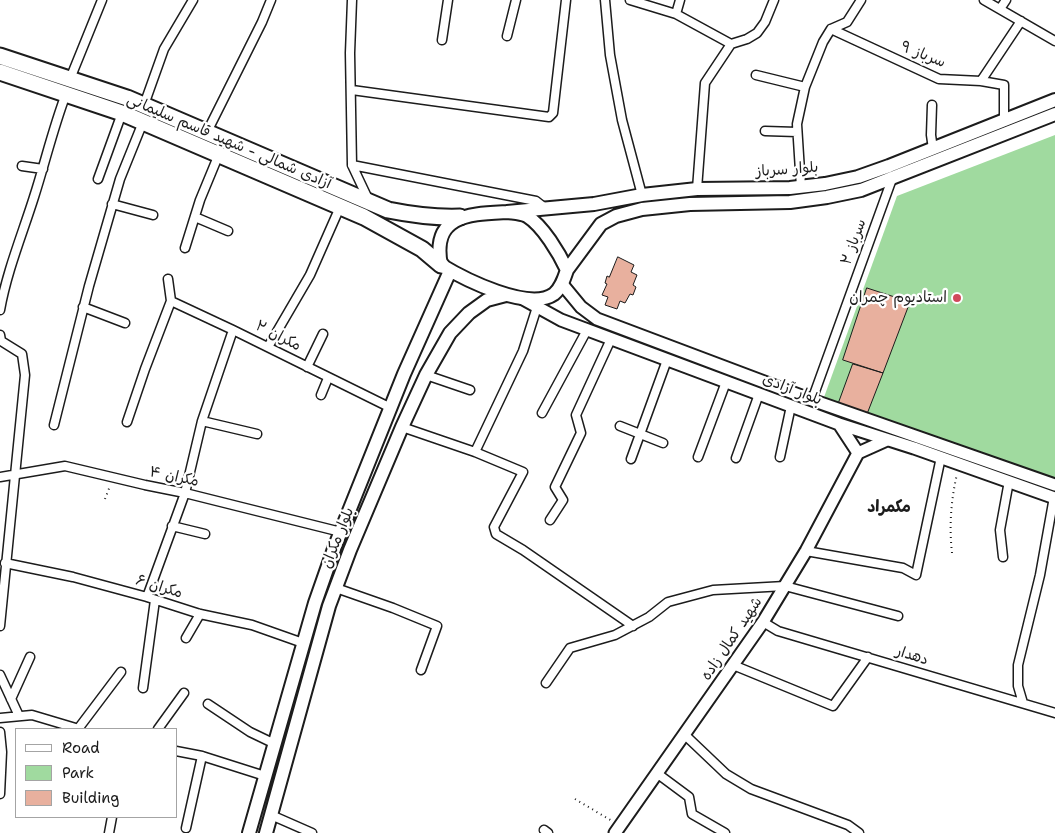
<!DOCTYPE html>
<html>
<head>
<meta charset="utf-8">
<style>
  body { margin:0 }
  #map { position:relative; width:1055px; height:833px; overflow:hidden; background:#fff; font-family:"Shantell Sans",sans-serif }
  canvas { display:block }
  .legend { position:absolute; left:15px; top:728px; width:162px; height:90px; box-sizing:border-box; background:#fff; border:1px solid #a4a4a4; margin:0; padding:6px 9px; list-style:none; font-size:15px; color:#1c1c1c }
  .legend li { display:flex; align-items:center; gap:10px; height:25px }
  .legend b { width:25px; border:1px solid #a4a4a4 }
</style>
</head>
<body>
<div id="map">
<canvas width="1055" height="833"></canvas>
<ul class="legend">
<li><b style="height:6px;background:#fff"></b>Road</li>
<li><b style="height:14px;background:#a0da9f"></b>Park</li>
<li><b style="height:14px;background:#e8b09e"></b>Building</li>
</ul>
</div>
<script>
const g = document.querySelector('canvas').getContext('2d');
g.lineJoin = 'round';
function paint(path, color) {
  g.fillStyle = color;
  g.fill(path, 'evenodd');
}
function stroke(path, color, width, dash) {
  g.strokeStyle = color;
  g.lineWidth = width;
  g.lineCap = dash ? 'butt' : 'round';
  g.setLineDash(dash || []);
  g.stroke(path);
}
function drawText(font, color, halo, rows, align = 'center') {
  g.font = font + ' "Shantell Sans","Playpen Sans Arabic",sans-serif';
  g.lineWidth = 4.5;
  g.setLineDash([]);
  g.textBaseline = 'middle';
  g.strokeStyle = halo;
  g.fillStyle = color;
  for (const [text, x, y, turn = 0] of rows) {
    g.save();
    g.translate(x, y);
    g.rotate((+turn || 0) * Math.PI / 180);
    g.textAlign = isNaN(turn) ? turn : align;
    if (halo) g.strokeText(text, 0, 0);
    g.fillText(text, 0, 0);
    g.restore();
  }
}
paint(new Path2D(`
  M 1055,135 L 1055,479 L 823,400 L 897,196 Z`), '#a0da9f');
const building = new Path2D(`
  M 618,257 L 634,265 L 631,272 L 637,275 L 633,285 L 636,287 L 633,295 L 630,294 L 625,303 L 620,301 L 617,309 L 605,305 L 608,297 L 602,295 L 607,284 L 605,283 L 607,276 L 609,277 Z
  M 867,288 L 910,302 L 883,373 L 843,360 Z
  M 853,364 L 883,373 L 867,414 L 838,405 Z`);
paint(building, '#e8b09e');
stroke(building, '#1c1c1c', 1);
const street = new Path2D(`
  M 352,0 L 350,53 L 352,165 L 369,201
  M 605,0 L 610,55 L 622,120 L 642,195
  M 630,0 L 676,14 L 731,44
  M 984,0 L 1055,41
  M 1000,9 L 1006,0
  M 676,14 L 680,0
  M 831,29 L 939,79 L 981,81 L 1004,85 L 1004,120
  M 507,36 L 516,0
  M 442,40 L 448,0
  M 756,75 L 805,87
  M 70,79 L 102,0
  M 981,81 L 1021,21
  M 352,90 L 549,117 L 553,113 L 566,0
  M 144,105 L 164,49 L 193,0
  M 932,105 L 931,135 L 933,149
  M 765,131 L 797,132
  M 207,132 L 262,22 L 271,0
  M 352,165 L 536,201 L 545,208
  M 22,166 L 43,169
  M 98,179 L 122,113
  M 801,187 L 797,124 L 805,87 L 823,42 L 831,29 L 847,22 L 861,0
  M 697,189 L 705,83 L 731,44 L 747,39 L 757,33 L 765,22 L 774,0
  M 112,204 L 153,215
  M 195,217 L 228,231
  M 185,248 L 200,200 L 219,154
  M 168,279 L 171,301 L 233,330 L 391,408
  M 83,307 L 125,323
  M 0,310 C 7,271 22,235 34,197 C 45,163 53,128 66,94
  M 0,335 L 1,341 L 22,354 L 25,375 L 0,626
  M 268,347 L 310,275 L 340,207
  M 307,367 L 323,334
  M 426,375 L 470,390
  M 321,395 L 328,378
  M 812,400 L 892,179
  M 542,413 L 587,330
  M 202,421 L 257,434
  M 127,422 L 145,369 L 171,301
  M 54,425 L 89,286 L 120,179 L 143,122
  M 620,426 L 663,443
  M 402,427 L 475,452 L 523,472 L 494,527 L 496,534 L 523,550 L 633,626
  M 475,452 L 523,351 L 537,307
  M 698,457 L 726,382
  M 780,457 L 791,406
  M 736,458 L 759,394
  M 631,459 L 667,360
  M 0,477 L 65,466 L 145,485 L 185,493 L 341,532
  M 550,520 L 563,500 L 555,487 L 581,433 L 576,415 L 611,339
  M 172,526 L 205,534
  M 806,551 L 903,568 L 916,575 L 941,457
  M 1003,557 L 1000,530 L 1009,481
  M 5,563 L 73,577 L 147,597 L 200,614 L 252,625 L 303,643
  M 336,588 L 393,608 L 437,626 L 421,670
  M 147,597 L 185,493 L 202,421 L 233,330
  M 763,622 L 778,631 L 1055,713
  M 186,638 L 200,614
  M 733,665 L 833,706 L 868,657
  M 0,675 L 19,716
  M 546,683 L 570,648 L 615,635 L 649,617 L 668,602 L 713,590 L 785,586 L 898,616
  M 143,688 L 155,600
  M 11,699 L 30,657
  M 1023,703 L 1018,686 L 1018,665 L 1040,575 L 1054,497
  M 208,704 L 250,732 L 275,744
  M 0,718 L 32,715 L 79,729
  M 78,729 L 121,672
  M 158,729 L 184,693
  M 0,732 L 2,752 L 0,794
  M 685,735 L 726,774 L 751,789 L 848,825 L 859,833
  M 176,751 L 202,756 L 265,776
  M 658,774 L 689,797 L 692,814 L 725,833
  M 271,815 L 312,833
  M 186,828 L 202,756
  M 544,830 L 548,833
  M 109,833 L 112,817`);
const secondary = new Path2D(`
  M 562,284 L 581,307 L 597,319 L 812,400 L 1055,485
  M 523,299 L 561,320 L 839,424 L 914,448 L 1055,498
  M 839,424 L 858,453
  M 858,453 L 887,440
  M 615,833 L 763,622 L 806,551 L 858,453`);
const primary = new Path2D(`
  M 507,212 L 594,204 L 642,195 L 697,189 L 790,188 L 825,184 L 858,177 L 889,166 L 1055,100
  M 507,212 C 514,213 521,213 527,216 C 543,226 559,253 567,270 C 564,279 561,288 554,294 C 529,312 464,279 441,265 C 431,214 470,214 507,212 Z
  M 567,270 L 601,224 L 616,216 L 642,209 L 690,204 L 790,202 L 827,197 L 861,190 L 1055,114
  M 249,833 L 315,603 L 335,546 L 404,374 L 450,271
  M 266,833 L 329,606 L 350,550 L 402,427 L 426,375 L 450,333 L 469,313 L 487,300 L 506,295`);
const highway = new Path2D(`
  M 0,56 L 127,98 L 388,210 C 413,215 435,218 460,217
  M 0,72 L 122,113 L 364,217 L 422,249 L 441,265`);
stroke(street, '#1c1c1c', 11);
stroke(secondary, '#1c1c1c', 15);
stroke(primary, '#1c1c1c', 16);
stroke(highway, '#1c1c1c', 19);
stroke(new Path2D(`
  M 105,499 L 110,486
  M 952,553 C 949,526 951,500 957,474
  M 575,799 L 612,821`), '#1c1c1c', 2, [1, 4]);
stroke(street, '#fff', 8);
stroke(secondary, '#fff', 11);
stroke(primary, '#fff', 12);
stroke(highway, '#fff', 15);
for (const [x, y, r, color] of [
  [957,298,5,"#d1495b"]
]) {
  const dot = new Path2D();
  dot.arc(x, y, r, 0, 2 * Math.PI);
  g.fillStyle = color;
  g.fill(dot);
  stroke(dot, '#fff', 2);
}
drawText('15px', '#1c1c1c', '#fff', [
  ["سرباز ۹",923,55,22],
  ["آزادی شمالی - شهید قاسم سلیمانی",229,142,23],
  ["بلوار سرباز",787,170,-4],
  ["سرباز ۲",854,242,-70],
  ["مکران ۲",278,336,27],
  ["بلوار آزادی",792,390,21],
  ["مکران ۴",174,477,12],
  ["بلوار مکران",338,538,-68],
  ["مکران ۶",159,587,17],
  ["شهید کمال زاده",732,639,-56],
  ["دهدار",912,656,17]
]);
drawText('15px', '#1c1c1c', '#fff', [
  ["استادیوم چمران",947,298]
], 'right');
drawText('bold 16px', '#1c1c1c', '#fff', [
  ["مکمراد",889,508]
]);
</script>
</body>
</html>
